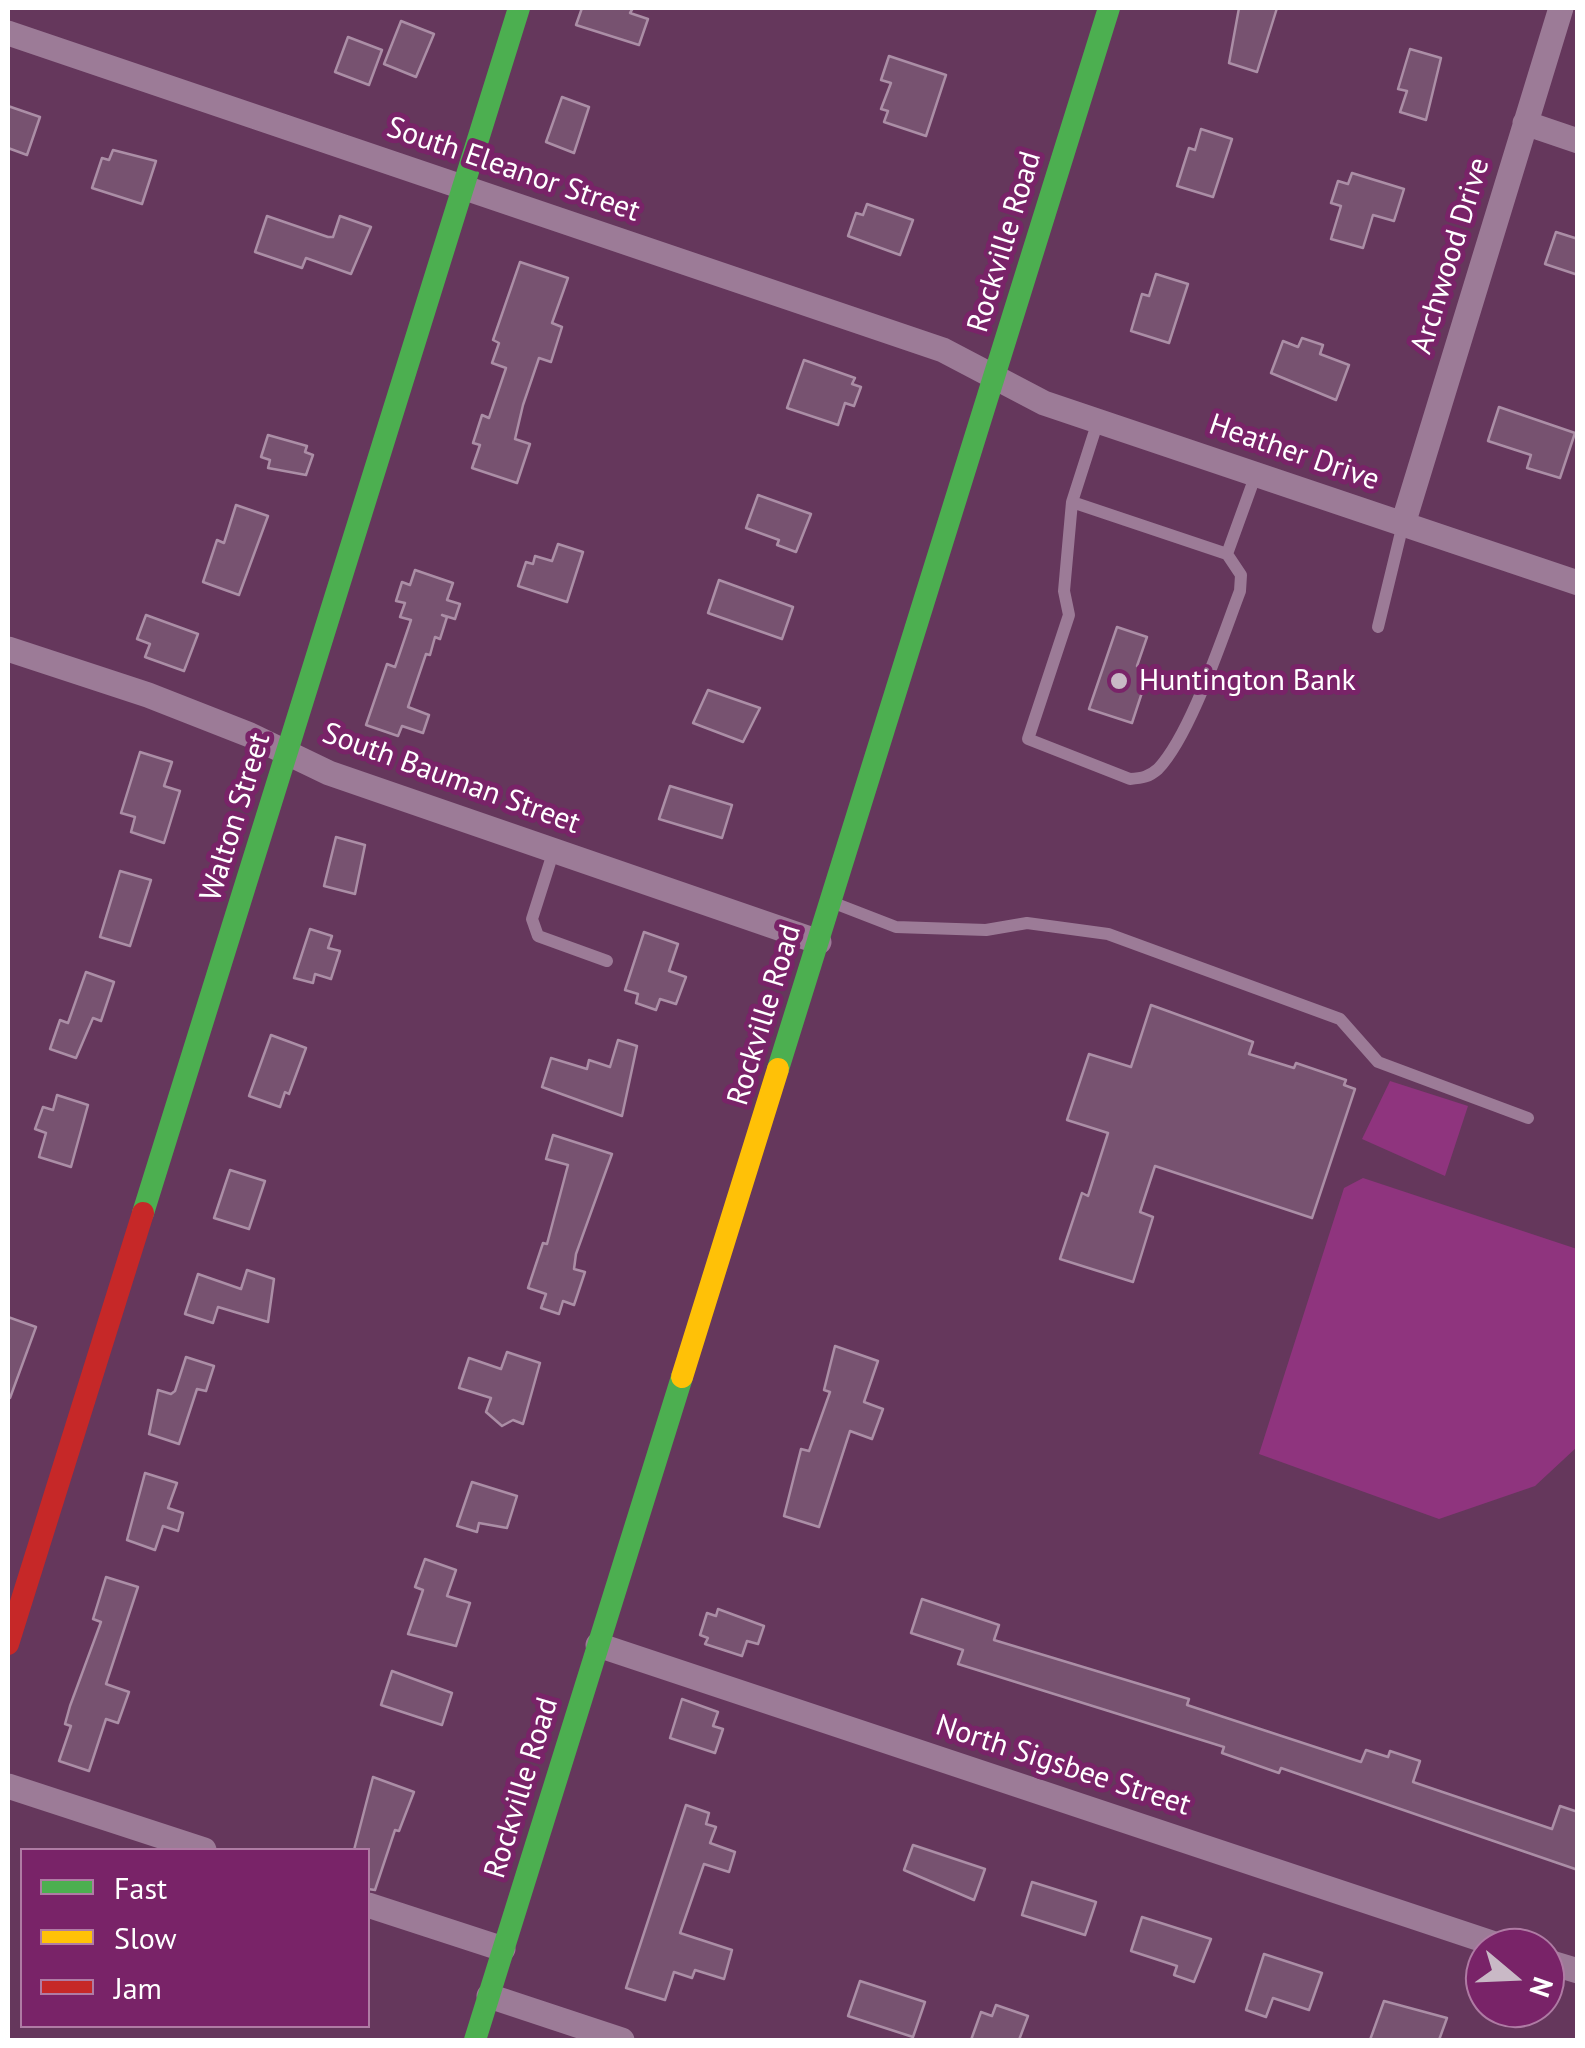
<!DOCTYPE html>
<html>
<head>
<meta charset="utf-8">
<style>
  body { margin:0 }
  #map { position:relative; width:1585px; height:2048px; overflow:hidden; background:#65375c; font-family:"PT Sans",sans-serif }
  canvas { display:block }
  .frame { position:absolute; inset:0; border:10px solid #fff; pointer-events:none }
  .legend { position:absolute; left:20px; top:1848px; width:350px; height:180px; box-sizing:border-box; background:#792368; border:2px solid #af7ba4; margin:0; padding:12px 18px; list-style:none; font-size:30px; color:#fff }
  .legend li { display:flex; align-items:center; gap:20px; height:50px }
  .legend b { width:50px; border:2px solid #af7ba4 }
  .north { position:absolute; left:1465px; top:1928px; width:100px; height:100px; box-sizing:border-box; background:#792368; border:2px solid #af7ba4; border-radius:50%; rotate:109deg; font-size:28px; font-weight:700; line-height:40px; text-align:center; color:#fff }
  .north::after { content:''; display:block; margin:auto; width:35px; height:45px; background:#c9b9c6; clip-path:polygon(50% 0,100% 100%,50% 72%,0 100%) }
</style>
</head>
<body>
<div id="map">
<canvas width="1585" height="2048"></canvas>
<div class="frame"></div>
<ul class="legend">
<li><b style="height:12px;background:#4caf50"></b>Fast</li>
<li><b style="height:12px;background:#ffc107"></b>Slow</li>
<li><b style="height:12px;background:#c62828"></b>Jam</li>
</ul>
<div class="north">N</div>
</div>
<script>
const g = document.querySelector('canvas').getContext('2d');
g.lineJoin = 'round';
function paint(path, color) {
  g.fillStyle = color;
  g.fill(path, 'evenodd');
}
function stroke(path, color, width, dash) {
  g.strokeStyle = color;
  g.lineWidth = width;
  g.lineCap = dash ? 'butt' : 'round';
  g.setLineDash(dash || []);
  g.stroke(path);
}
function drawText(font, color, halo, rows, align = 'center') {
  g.font = font + ' "PT Sans",sans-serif';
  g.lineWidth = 10;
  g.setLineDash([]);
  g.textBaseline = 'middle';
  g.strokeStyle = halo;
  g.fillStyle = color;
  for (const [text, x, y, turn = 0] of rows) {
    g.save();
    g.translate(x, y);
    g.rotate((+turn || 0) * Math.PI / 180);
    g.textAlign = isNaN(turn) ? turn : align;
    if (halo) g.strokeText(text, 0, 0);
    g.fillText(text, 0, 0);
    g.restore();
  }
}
paint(new Path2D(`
  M 1390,1081 L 1468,1106 L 1445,1176 L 1362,1139 Z
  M 1363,1178 L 1577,1249 L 1577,1447 L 1535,1486 L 1439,1519 L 1259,1454 L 1344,1188 Z`), '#8f347e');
const building = new Path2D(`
  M 582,8 L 633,8 L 630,13 L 648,19 L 639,45 L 576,25 Z
  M 1239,8 L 1277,8 L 1257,72 L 1229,63 Z
  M 401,21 L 434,34 L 416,77 L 384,64 Z
  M 348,37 L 382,50 L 369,85 L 335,72 Z
  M 1410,49 L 1441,58 L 1426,120 L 1400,112 L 1407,91 L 1398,89 Z
  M 889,56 L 946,75 L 926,136 L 884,122 L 888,111 L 881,109 L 891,83 L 881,80 Z
  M 562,97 L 589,107 L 574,153 L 546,142 Z
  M 8,106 L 40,117 L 27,155 L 8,148 Z
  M 1201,129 L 1232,139 L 1213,197 L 1177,186 L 1189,148 L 1195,150 Z
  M 113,150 L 156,161 L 142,204 L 92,188 L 102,158 L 109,160 Z
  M 1352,173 L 1404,189 L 1394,221 L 1373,215 L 1363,248 L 1331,239 L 1341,206 L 1331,203 L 1338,181 L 1348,184 Z
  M 867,204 L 913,220 L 900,255 L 848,236 L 856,213 L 863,215 Z
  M 267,216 L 328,237 L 333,237 L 340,216 L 371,227 L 351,274 L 306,258 L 302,268 L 255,252 Z
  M 1556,232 L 1578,239 L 1578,275 L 1545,264 Z
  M 520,262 L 568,278 L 552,323 L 562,327 L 551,362 L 539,358 L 523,405 L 515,439 L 530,444 L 517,483 L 472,468 L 480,445 L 473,443 L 482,415 L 489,418 L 506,368 L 492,363 L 499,343 L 493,340 Z
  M 1156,274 L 1188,284 L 1169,343 L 1131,331 L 1142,294 L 1149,296 Z
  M 1302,338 L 1323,345 L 1320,354 L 1349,365 L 1336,400 L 1271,373 L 1283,341 L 1298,347 Z
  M 804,360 L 855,378 L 852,384 L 861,387 L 854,406 L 845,403 L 838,425 L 787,408 Z
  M 1499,407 L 1575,433 L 1560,478 L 1527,468 L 1531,455 L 1488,441 Z
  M 268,435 L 307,446 L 305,452 L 313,455 L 306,475 L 268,468 L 270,460 L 261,457 Z
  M 758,495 L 811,514 L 796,552 L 777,545 L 779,540 L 746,528 Z
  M 236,505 L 268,516 L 239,595 L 203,582 L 217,540 L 224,543 Z
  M 558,544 L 583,552 L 567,602 L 518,586 L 526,562 L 533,564 L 535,556 L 552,561 Z
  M 415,570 L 453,583 L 447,600 L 460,604 L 455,619 L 442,615 L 447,617 L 440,639 L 435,637 L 430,655 L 426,654 L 408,707 L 429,715 L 423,733 L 402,726 L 398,736 L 366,725 L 387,664 L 395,667 L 411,620 L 400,617 L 405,603 L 396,601 L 402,582 L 410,585 Z
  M 719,580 L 793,607 L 782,639 L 708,613 Z
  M 146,615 L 198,634 L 184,671 L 145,657 L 150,644 L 137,639 Z
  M 1117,627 L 1147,637 L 1137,666 L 1149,671 L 1132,723 L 1089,709 Z
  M 708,690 L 760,708 L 743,742 L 693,723 Z
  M 140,752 L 172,762 L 164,786 L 180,791 L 164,843 L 131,832 L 135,817 L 121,813 Z
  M 670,786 L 732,805 L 722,838 L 659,819 Z
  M 336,837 L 365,845 L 355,894 L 324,886 Z
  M 120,871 L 151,880 L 130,946 L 100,937 Z
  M 310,929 L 332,936 L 328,948 L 340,951 L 331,979 L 315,974 L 313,983 L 294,978 Z
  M 644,932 L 678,944 L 669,971 L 686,977 L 676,1004 L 660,999 L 656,1010 L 636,1003 L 638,994 L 625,990 Z
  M 86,972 L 114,982 L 101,1021 L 93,1018 L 76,1058 L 50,1049 L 60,1020 L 68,1023 Z
  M 1151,1005 L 1253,1042 L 1249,1054 L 1294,1068 L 1296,1063 L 1346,1080 L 1344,1085 L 1355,1089 L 1312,1218 L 1155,1166 L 1140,1212 L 1153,1217 L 1133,1282 L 1060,1259 L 1082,1193 L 1088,1196 L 1108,1133 L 1067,1120 L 1089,1054 L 1131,1067 Z
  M 271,1035 L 306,1048 L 289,1094 L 285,1092 L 280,1107 L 249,1096 Z
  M 618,1040 L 637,1046 L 622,1116 L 542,1087 L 551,1058 L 587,1069 L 589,1060 L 610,1067 Z
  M 57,1095 L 88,1105 L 71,1167 L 39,1157 L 46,1133 L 35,1129 L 43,1107 L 53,1110 Z
  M 553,1135 L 612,1154 L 576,1254 L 574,1269 L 585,1272 L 574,1305 L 563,1301 L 559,1314 L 541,1308 L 546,1294 L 528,1288 L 543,1243 L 547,1244 L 568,1165 L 546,1159 Z
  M 230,1170 L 265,1181 L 249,1229 L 214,1218 Z
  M 247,1270 L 274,1279 L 268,1322 L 218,1307 L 213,1323 L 185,1314 L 198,1274 L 241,1289 Z
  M 8,1317 L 36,1327 L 10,1398 L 8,1398 Z
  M 835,1346 L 878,1361 L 864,1402 L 883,1409 L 872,1439 L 850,1431 L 819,1527 L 784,1516 L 801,1449 L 809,1451 L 830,1392 L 824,1390 Z
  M 507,1352 L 540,1363 L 523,1424 L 513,1420 L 502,1426 L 486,1412 L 491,1398 L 459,1388 L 469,1358 L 501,1369 Z
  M 186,1357 L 214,1366 L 206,1391 L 197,1389 L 179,1444 L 149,1434 L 158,1390 L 171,1394 L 175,1391 Z
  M 145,1473 L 177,1483 L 168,1508 L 183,1513 L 178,1531 L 163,1526 L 155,1550 L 127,1540 Z
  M 472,1482 L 517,1496 L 507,1528 L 479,1523 L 477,1532 L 457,1526 Z
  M 425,1559 L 456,1570 L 447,1596 L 470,1603 L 456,1646 L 408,1634 L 423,1590 L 415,1587 Z
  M 106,1577 L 138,1587 L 106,1684 L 129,1692 L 118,1723 L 106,1719 L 89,1771 L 59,1761 L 71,1726 L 65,1724 L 70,1706 L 101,1622 L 93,1619 Z
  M 922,1599 L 999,1625 L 994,1640 L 1189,1699 L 1187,1705 L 1361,1762 L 1366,1750 L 1388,1757 L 1390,1751 L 1420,1761 L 1413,1782 L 1552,1829 L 1560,1806 L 1578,1812 L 1578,1870 L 1281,1768 L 1279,1773 L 1222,1753 L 1224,1747 L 958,1664 L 963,1650 L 911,1633 Z
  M 718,1609 L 764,1626 L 758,1644 L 747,1641 L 742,1656 L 705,1644 L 708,1638 L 700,1635 L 707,1613 L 716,1616 Z
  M 392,1671 L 452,1693 L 442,1725 L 381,1705 Z
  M 682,1699 L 718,1712 L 713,1726 L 723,1729 L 715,1753 L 670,1738 Z
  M 373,1777 L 414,1792 L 399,1831 L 395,1830 L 375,1890 L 368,1889 L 368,1850 L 354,1850 Z
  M 686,1805 L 709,1813 L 706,1824 L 716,1827 L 710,1843 L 735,1852 L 729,1872 L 704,1864 L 680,1933 L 732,1950 L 724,1979 L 695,1970 L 692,1978 L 674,1972 L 665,2000 L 626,1988 Z
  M 913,1845 L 985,1869 L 974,1900 L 904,1870 Z
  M 1032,1882 L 1096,1902 L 1085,1935 L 1022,1915 Z
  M 1142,1917 L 1211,1939 L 1194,1982 L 1174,1975 L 1177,1966 L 1131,1951 Z
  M 1264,1954 L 1322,1973 L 1309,2010 L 1273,1998 L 1266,2017 L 1246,2010 Z
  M 860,1981 L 925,2002 L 913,2037 L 848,2016 Z
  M 1384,2001 L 1447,2018 L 1439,2040 L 1370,2040 Z
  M 996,2005 L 1028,2016 L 1019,2040 L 971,2040 L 981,2012 L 992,2016 Z`);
paint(building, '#775270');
stroke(building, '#ab8ea6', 2.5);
stroke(new Path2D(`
  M 1098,421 L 1072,502 L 1227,554 L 1256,474
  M 1072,502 L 1064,591 L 1069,615 L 1028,739 L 1130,779 C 1142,778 1149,777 1158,769 C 1191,734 1222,638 1240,591 L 1241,575 L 1227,554
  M 1378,627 L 1403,524
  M 553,853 L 532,919 L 538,936 L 607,961
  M 834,903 L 896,927 L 986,930 L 1027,923 L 1108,934 L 1340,1019 L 1378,1062 L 1528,1118`), '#9c7b97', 12);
stroke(new Path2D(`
  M 8,33 L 943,350 L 1044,403 L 1578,583
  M 1525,123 L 1578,141
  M 1403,524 L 1561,8
  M 8,649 L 148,695 L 250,735 L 329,773 L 819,942
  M 598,1645 L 1507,1948
  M 8,1786 L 204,1850
  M 368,1905 L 503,1949
  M 1545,1961 L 1578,1971
  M 489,1996 L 622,2040`), '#9c7b97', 25);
stroke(new Path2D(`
  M 778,1069 L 1109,8
  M 143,1213 L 519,8
  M 475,2040 L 682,1377`), '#4caf50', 22);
stroke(new Path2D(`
  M 682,1377 L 778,1069`), '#ffc107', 22);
stroke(new Path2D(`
  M 8,1644 L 143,1213`), '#c62828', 22);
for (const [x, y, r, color] of [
  [1119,681,10,"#c9b9c6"]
]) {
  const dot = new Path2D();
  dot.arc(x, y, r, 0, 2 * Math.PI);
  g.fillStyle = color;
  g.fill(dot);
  stroke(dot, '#792368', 4);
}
drawText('30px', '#fff', '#792368', [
  ["South Eleanor Street",513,170,19],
  ["Rockville Road",1005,242,-73],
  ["Archwood Drive",1451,256,-73],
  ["Heather Drive",1294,453,19],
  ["South Bauman Street",451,779,20],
  ["Walton Street",236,817,-73],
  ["Rockville Road",765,1015,-73],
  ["North Sigsbee Street",1063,1766,18],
  ["Rockville Road",522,1788,-73]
]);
drawText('30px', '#fff', '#792368', [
  ["Huntington Bank",1139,681]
], 'left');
</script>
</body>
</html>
